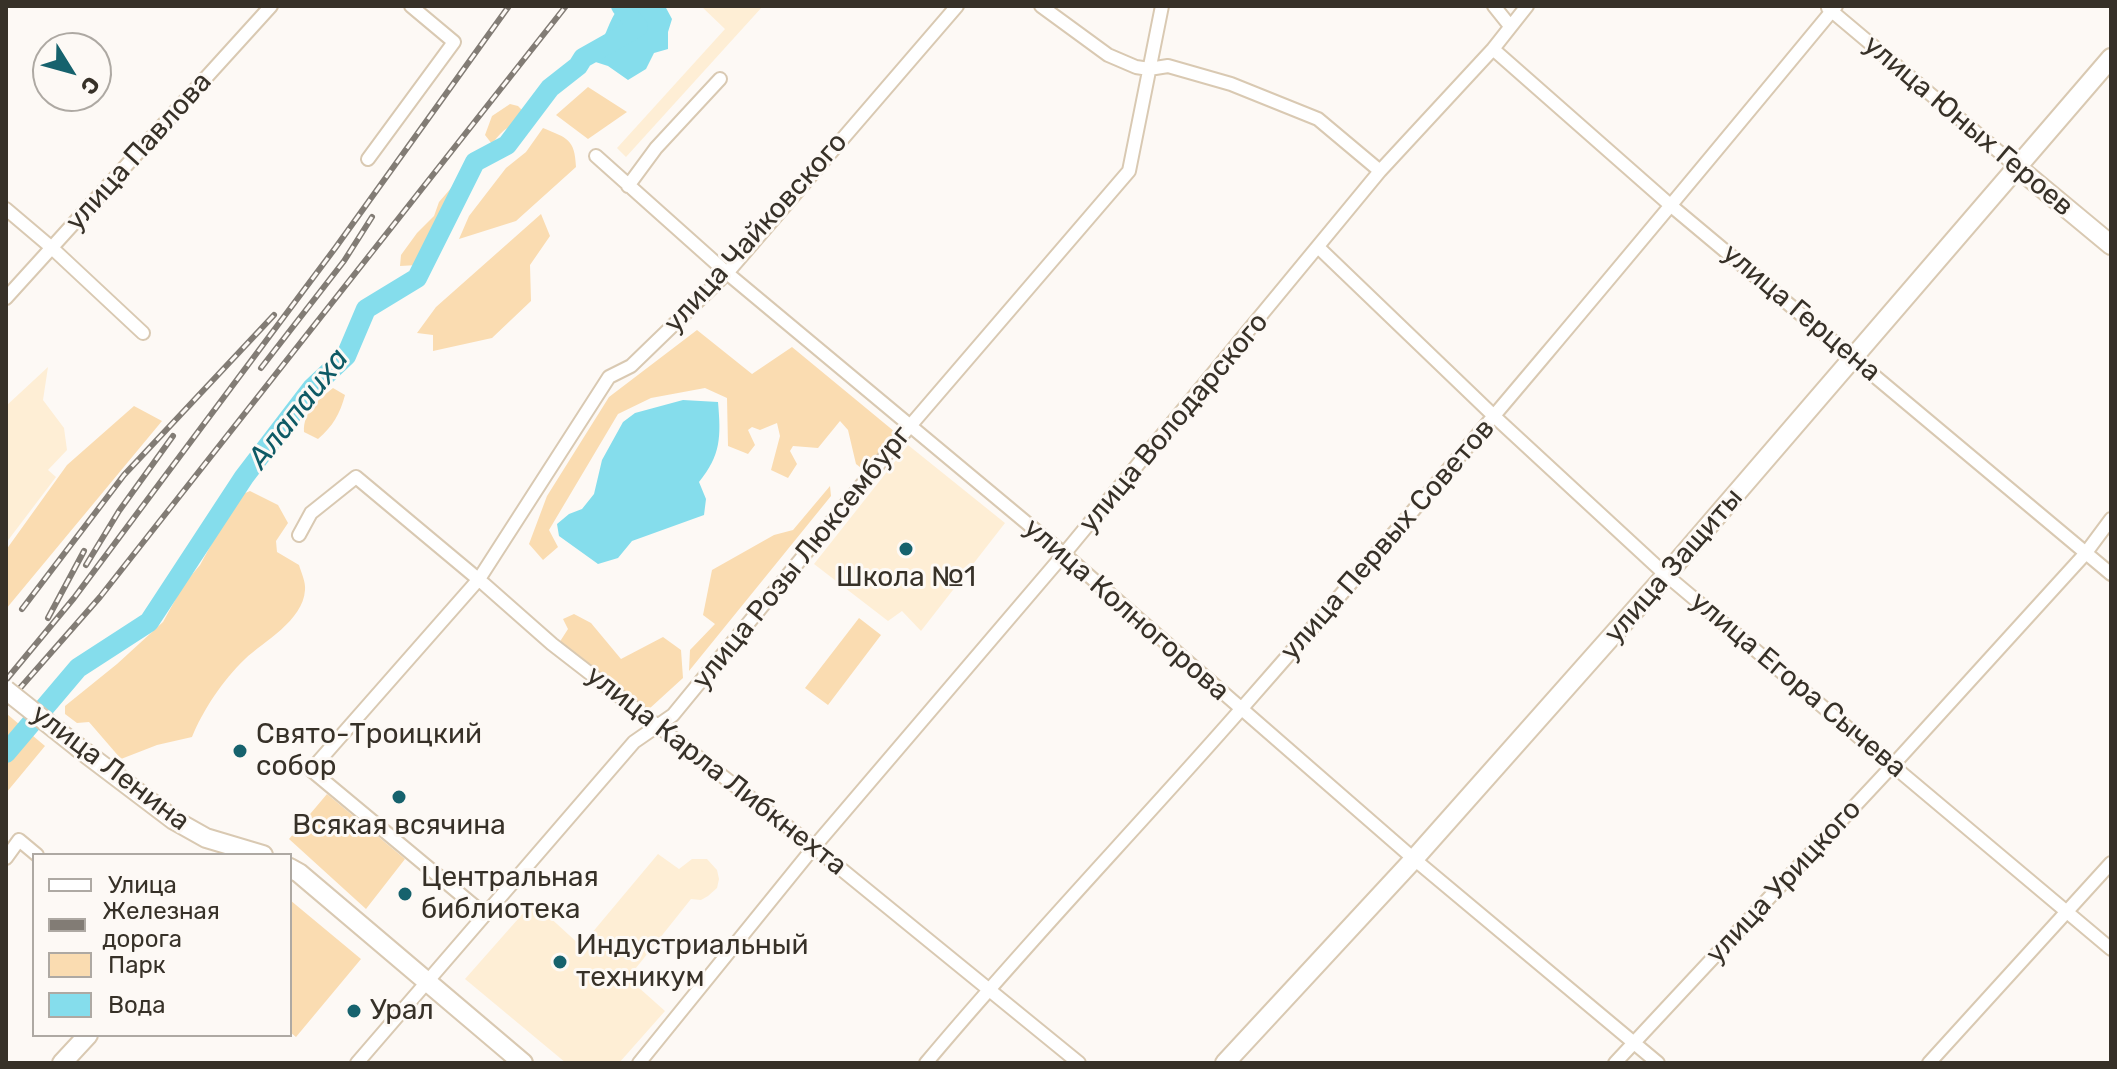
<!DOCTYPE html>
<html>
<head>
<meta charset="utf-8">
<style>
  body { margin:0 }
  #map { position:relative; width:2117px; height:1069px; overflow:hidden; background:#fdf9f5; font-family:Rubik,sans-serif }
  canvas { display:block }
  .frame { position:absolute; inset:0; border:8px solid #373128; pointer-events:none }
  .legend { position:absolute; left:32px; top:853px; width:260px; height:184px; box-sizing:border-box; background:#fdf9f5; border:2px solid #aea9a3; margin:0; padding:10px 14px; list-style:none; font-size:24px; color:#373128 }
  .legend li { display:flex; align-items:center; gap:16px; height:40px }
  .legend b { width:40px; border:2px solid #aea9a3 }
  .north { position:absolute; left:32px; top:32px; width:80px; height:80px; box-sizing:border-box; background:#fdf9f5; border:2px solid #aea9a3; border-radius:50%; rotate:127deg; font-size:22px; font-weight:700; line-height:32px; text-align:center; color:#373128 }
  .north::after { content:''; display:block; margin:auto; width:28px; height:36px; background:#16626d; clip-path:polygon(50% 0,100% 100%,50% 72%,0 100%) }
</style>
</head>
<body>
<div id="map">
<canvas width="2117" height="1069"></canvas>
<div class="frame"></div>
<ul class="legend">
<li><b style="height:10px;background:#fff"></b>Улица</li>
<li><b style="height:10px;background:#827c75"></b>Железная дорога</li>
<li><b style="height:22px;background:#fadcb1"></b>Парк</li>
<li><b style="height:22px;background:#85ddec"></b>Вода</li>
</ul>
<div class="north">С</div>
</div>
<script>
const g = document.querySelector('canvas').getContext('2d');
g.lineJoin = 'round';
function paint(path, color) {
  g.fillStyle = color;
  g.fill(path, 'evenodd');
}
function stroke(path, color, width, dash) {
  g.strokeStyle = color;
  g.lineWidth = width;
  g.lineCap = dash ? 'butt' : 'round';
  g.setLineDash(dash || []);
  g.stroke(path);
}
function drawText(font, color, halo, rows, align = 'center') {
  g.font = font + ' Rubik,sans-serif';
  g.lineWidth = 6;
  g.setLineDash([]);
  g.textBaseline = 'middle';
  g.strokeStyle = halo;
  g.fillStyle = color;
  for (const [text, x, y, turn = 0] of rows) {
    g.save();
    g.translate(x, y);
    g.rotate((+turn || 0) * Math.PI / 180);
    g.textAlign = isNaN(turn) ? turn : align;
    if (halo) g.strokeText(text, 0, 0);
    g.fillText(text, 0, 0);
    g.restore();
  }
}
paint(new Path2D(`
  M 701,6 L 763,6 L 626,157 L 617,148 L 725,29 Z
  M 48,367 L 43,400 L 64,428 L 67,450 L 48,470 L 56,477 L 6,543 L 6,406 Z
  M 908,445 L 1005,523 L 921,631 L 902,611 L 888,621 L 814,564 Z
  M 658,854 L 679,869 L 692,859 L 707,859 L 717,870 L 719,879 L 717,888 L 708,896 L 701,900 L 691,899 L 628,978 L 665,1011 L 619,1063 L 566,1063 L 465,979 L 533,902 L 581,946 Z`), '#feeed5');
paint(new Path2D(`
  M 588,87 L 627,112 L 588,139 L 556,115 Z
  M 510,104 L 518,106 L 528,116 C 522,129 516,123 506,129 C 501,132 496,139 492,144 L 485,135 L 492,116 Z
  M 543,128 C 567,138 575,139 576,167 L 516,221 L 459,239 L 469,216 L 506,168 L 526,152 Z
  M 458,180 L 469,191 L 436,244 L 430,260 L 418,265 L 400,266 L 401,255 L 417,233 L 434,216 L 439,202 Z
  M 541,214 L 550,236 L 530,265 L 531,301 L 492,338 L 433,351 L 433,335 L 417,333 L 436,307 Z
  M 697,330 L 752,374 L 792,347 L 895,432 L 865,471 L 856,464 L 848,430 L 840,421 L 818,448 L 793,446 L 790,451 L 797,464 L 788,478 L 771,470 L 780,436 L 777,423 L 760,430 L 752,427 L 748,430 L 755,445 L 748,454 L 728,446 L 727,398 L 705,388 L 651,398 L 618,414 L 549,530 L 558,547 L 543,560 L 529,544 L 547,496 L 609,397 Z
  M 333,388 L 345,395 C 340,414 333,426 318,439 L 304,432 C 303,412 318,400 333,388 Z
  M 134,406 L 162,421 L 6,609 L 6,550 L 67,465 Z
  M 830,486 L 831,496 L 689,671 L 690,650 L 715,624 L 703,615 L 712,570 L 774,535 L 793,530 Z
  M 250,491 L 278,505 L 288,523 L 276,541 L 277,552 L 299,565 C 301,572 306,582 305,590 C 303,621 264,641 245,659 C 223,680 203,710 192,737 L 157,745 L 121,759 L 89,722 L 77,723 L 65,714 L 65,706 L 117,664 L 163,622 L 184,584 L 200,565 L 238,496 Z
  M 574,614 L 591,623 L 621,659 L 663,637 L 681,650 L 683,678 L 649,709 L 612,685 L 559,643 L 568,629 L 563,619 Z
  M 859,618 L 881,635 L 828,705 L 805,688 Z
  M 7,714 L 45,746 L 6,793 L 6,715 Z
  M 327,794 L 405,859 L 366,909 L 289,839 Z
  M 290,900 L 361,959 L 296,1037 L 290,1032 Z`), '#fadcb1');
paint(new Path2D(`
  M 622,6 L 665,6 L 672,19 L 668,32 L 668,49 L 654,53 L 646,69 L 628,80 L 608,66 L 583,58 C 609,46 606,17 622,6 Z
  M 683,400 L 718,402 C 721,437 721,455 699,482 L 706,499 L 704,515 L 632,541 L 618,558 L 598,564 L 559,536 L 557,524 L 569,514 L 582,509 L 594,494 L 602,460 L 623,422 L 635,413 Z`), '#85ddec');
stroke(new Path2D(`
  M 6,753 L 78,668 L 149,622 L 244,477 L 312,388 L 346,356 L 366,309 L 417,278 L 475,162 L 507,145 L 550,88 L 578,66 L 583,58 L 638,27 L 621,6`), '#85ddec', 20);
const street = new Path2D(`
  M 1041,6 L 1108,55 L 1136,67 L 1149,69 L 1168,66 L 1231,84 L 1318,119 L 1380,171
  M 1494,6 L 1510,26
  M 1828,8 L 2017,167
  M 1493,49 L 1669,204 L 2111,574
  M 596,156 L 727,273 L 1064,554 L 1414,859 L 1658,1063
  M 368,159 L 454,42 L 411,6
  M 628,186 L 656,148 L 720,79
  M 6,209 L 52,248 L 143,333
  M 1319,248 L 1495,417 L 1666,575 L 2111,949
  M 6,298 L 271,6
  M 299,535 L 311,513 L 356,477 L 484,584 L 552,644 L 814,847 L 1079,1063
  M 6,858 L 19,840 L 37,855
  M 484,914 L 311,770 L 479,579 L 609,377 L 631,366 L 727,273 L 957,6
  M 357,1063 L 634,742 L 673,715 L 910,426 L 1129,171 L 1162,6
  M 639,1063 L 814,847 L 1064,554 L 1380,171 L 1493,49 L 1527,6
  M 926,1063 C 1028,941 1138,827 1243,707 C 1445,477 1641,242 1836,6
  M 1615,1063 L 1893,765 L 2085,554 L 2111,519
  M 1929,1063 L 2111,863`);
const secondary = new Path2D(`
  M 2017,167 L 2111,245
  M 79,748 L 174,820 L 206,838 L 263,855
  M 290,868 L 299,873 L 523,1063
  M 62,1063 L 88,1035
  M 1225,1063 L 1414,859 L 1666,575 L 2111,58`);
stroke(street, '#d9c9b2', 16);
stroke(secondary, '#d9c9b2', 22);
stroke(street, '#fff', 12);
stroke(secondary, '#fff', 18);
const rail = new Path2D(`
  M 261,368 L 344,261 L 372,217
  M 86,565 L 119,511 L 173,436
  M 22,609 L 124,475 L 274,315
  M 48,618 L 84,551
  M 6,680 L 74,598 L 336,247 L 509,6
  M 6,704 L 100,597 L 566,6`);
stroke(rail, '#827c75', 6);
stroke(rail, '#fdf9f5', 3, [9]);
const secondaryBridge = new Path2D(`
  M 6,690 L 79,748`);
stroke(secondaryBridge, '#d9c9b2', 22, []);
stroke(secondaryBridge, '#fff', 18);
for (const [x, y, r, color] of [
  [906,549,8,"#16626d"],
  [240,751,8,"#16626d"],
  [399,797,8,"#16626d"],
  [405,894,8,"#16626d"],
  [560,962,8,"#16626d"],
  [354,1011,8,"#16626d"]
]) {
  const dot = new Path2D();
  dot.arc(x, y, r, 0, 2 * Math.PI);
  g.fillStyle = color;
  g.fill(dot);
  stroke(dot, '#fdf9f5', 3);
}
drawText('28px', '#373128', '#fdf9f5', [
  ["улица Юных Героев",1968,126,40],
  ["улица Павлова",139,152,-48],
  ["улица Чайковского",756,233,-48],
  ["улица Герцена",1801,313,40],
  ["улица Володарского",1174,423,-50],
  ["улица Первых Советов",1388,540,-49],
  ["улица Розы Люксембург",802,558,-51],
  ["улица Защиты",1674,566,-49],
  ["улица Колногорова",1126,610,41],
  ["улица Егора Сычева",1798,685,40],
  ["улица Ленина",110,768,37],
  ["улица Карла Либкнехта",716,771,38],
  ["улица Урицкого",1784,882,-47]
]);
drawText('28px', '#373128', '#fdf9f5', [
  ["Школа №1",906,578,"center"],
  ["Свято-Троицкий",256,735],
  ["собор",256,767],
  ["Всякая всячина",399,826,"center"],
  ["Центральная",421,878],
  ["библиотека",421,910],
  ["Индустриальный",576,946],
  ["техникум",576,978],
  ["Урал",370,1011]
], 'left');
drawText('italic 30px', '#0e5a65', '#fdf9f5', [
  ["Алапаиха",299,409,-52]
]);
</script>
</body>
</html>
